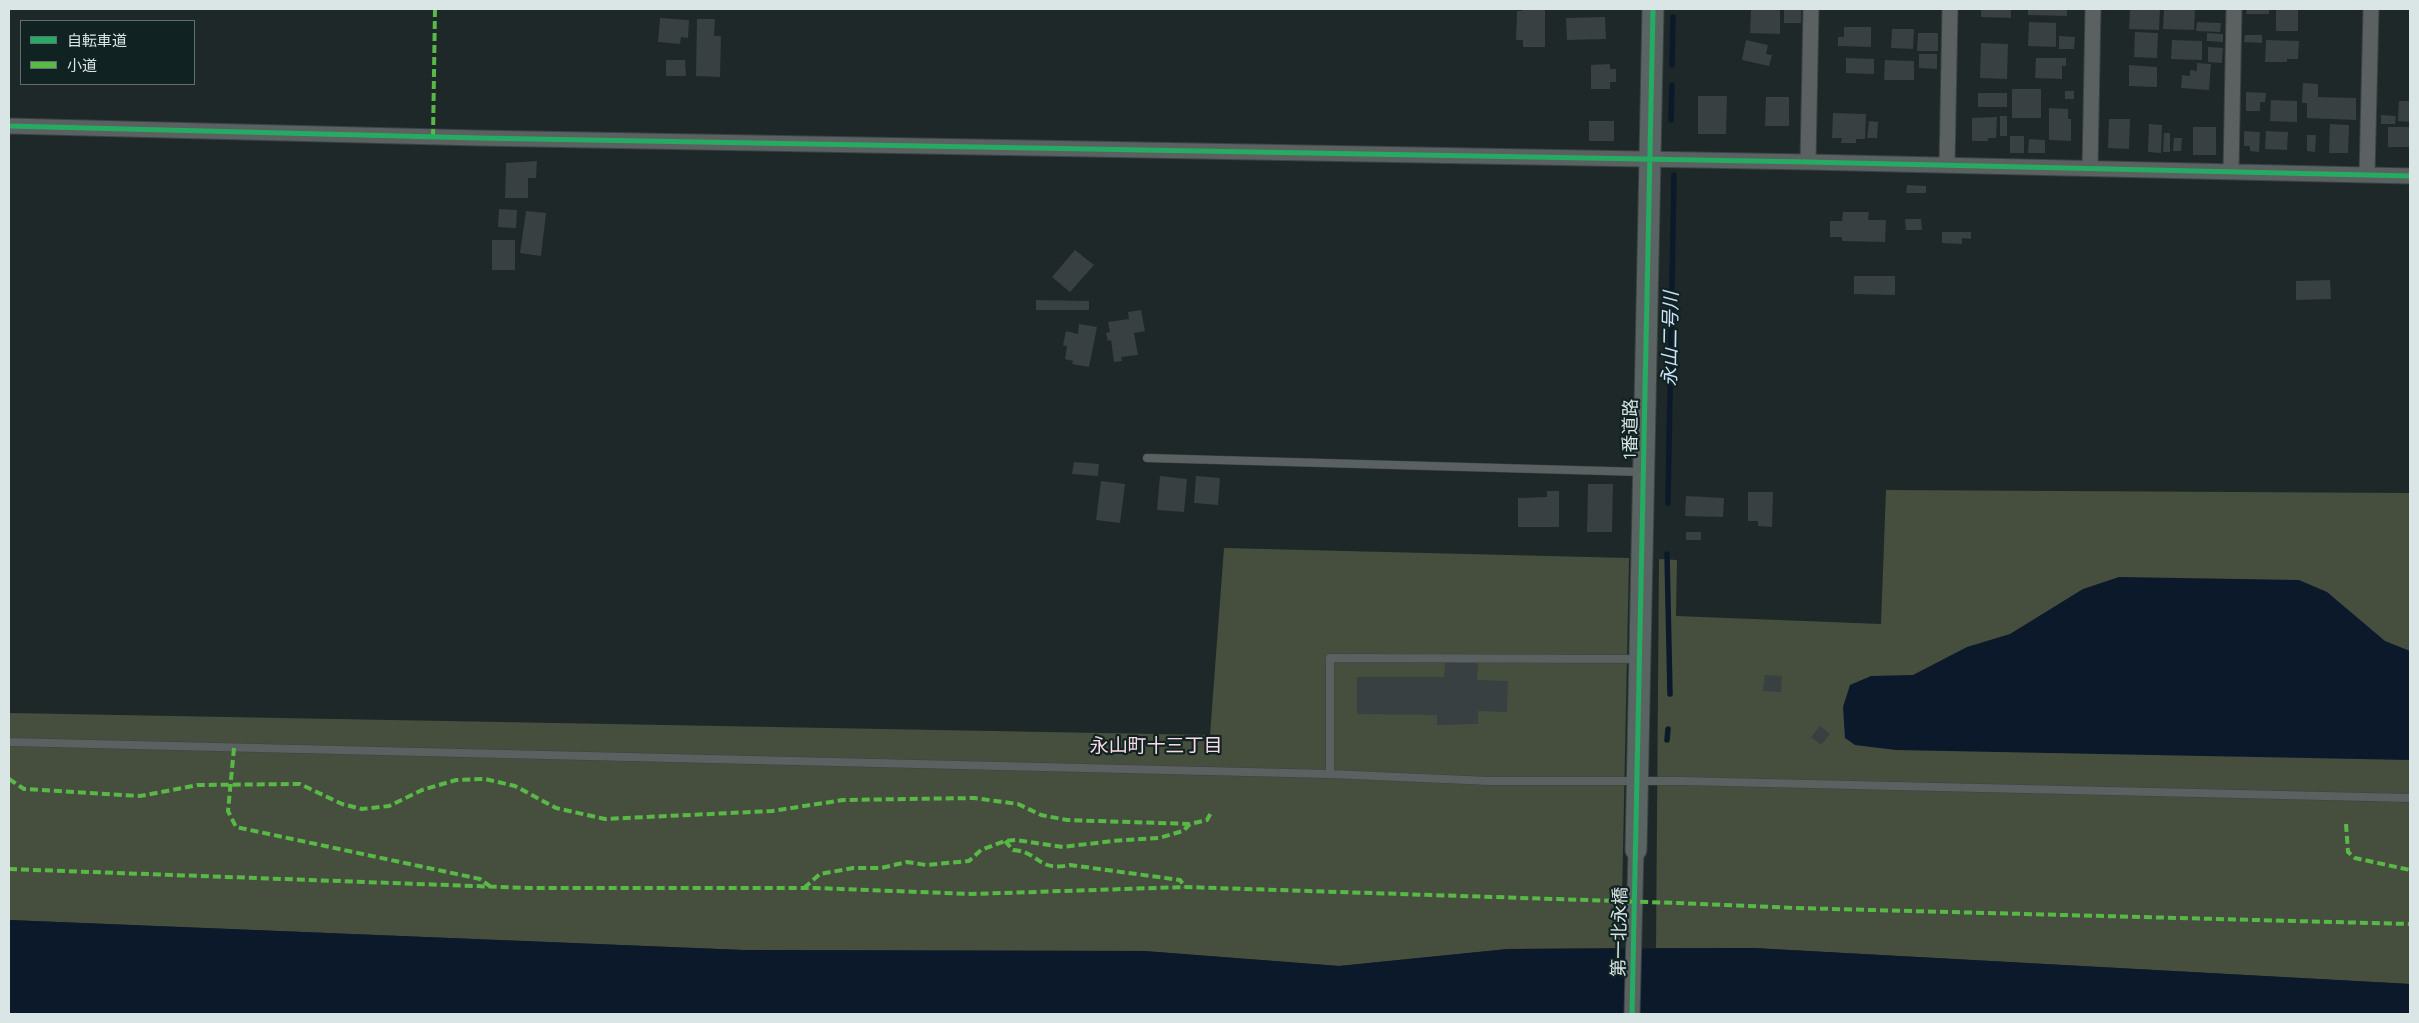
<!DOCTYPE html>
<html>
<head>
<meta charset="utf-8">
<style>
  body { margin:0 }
  #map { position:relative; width:2419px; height:1023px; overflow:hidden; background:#1e2828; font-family:Quicksand,"Noto Sans JP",sans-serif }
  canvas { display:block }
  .frame { position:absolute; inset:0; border:10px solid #dae5e5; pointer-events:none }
  .legend { position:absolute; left:20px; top:20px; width:175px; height:65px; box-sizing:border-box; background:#102221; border:1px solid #61706f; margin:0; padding:6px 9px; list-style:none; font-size:15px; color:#dae5e5 }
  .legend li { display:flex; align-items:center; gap:10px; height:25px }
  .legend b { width:25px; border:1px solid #61706f }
</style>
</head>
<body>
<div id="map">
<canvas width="2419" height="1023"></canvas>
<div class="frame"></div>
<ul class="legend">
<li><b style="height:6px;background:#26ab63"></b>自転車道</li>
<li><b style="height:6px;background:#58b947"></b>小道</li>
</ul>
</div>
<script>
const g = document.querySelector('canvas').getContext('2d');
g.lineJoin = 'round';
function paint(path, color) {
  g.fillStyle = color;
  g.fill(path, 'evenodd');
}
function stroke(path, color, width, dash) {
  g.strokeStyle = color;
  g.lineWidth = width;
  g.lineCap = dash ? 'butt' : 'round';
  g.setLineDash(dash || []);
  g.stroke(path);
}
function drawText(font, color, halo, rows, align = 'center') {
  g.font = font + ' Quicksand,"Noto Sans JP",sans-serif';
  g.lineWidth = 4.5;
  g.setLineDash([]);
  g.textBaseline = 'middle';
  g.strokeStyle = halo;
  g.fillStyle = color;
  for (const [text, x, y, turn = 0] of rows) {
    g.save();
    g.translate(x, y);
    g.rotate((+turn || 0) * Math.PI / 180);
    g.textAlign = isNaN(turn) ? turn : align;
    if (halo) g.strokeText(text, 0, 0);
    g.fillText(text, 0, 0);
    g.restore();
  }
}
paint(new Path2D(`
  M 1886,490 L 2410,493 L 2410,984 L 1753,948 L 1656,948 L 1659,559 L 1677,560 L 1676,616 L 1881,624 Z
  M 1224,548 L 1629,558 L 1621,948 L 1508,949 L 1339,966 L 1144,951 L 743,950 L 9,920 L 9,713 L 1210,735 Z`), '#464f3d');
paint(new Path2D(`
  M 2119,577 L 2299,580 L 2327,592 L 2385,641 L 2410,651 L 2410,760 L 1896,750 L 1855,745 L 1845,738 L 1843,707 L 1850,685 L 1871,676 L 1913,675 L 1967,647 L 2010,634 L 2083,589 Z
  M 9,920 L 743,950 L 1144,951 L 1339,966 L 1508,949 L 1753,948 L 2410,984 L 2410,1014 L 9,1014 Z`), '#0b192b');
stroke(new Path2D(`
  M 1672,65 L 1673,17
  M 1671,120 L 1672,85
  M 1668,503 L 1674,175
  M 1667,554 L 1670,694
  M 1667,740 L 1668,729`), '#0b192b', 5.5);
paint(new Path2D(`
  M 1522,9 L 1545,9 L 1545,47 L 1523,47 L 1523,40 L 1516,40 L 1517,11 L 1522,11 Z
  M 1784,9 L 1801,9 L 1801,23 L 1784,23 Z
  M 1981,9 L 2011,9 L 2011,18 L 1981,17 Z
  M 2028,9 L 2067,9 L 2067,16 L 2028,15 Z
  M 2130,9 L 2160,9 L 2159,30 L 2129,29 Z
  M 2164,9 L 2195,9 L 2194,30 L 2163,29 Z
  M 2247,9 L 2269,9 L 2269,14 L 2246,14 Z
  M 2276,9 L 2298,9 L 2298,31 L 2276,31 Z
  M 1751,10 L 1780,10 L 1780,34 L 1750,33 Z
  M 1605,17 L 1606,39 L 1567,40 L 1566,18 Z
  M 660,18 L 689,20 L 688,38 L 681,37 L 680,44 L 658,42 Z
  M 697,19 L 715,19 L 714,36 L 721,36 L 720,77 L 696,76 Z
  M 2029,22 L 2056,23 L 2056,47 L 2028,46 Z
  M 2197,22 L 2221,23 L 2220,32 L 2196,31 Z
  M 1844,27 L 1871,27 L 1871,47 L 1838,46 L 1838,37 L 1844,37 Z
  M 1892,29 L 1914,29 L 1913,49 L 1891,48 Z
  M 2135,32 L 2158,33 L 2157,58 L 2134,57 Z
  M 1918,33 L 1938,33 L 1938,51 L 1917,51 Z
  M 2207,33 L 2223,34 L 2223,42 L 2207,41 Z
  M 2245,35 L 2262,35 L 2262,43 L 2244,42 Z
  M 2059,36 L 2075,37 L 2074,49 L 2059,49 Z
  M 1746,40 L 1768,45 L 1766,54 L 1772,55 L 1769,66 L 1742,60 Z
  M 2172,40 L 2202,41 L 2202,60 L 2171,59 Z
  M 2266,40 L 2299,41 L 2298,59 L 2287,59 L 2287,62 L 2265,62 Z
  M 1981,43 L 2008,44 L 2007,79 L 1980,78 Z
  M 2208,47 L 2223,48 L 2222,63 L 2208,62 Z
  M 1919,54 L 1937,54 L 1937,69 L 1919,68 Z
  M 1846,58 L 1874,59 L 1874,74 L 1846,73 Z
  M 2036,58 L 2066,58 L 2066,66 L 2062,66 L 2062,79 L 2035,78 Z
  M 666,60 L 685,60 L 686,76 L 666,76 Z
  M 1885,60 L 1914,61 L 1914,80 L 1884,80 Z
  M 2197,63 L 2211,64 L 2209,90 L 2181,88 L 2182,75 L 2190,76 L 2190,70 L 2197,71 Z
  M 1610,64 L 1610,69 L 1616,69 L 1616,82 L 1610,82 L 1610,89 L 1591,89 L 1591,65 Z
  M 2129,65 L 2157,67 L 2157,87 L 2129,86 Z
  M 2303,83 L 2318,84 L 2318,97 L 2356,98 L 2356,120 L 2307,118 L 2307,103 L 2302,103 Z
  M 2012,89 L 2041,89 L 2041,118 L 2012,118 Z
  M 2065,91 L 2074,91 L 2074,99 L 2065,99 Z
  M 2246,92 L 2266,93 L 2265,102 L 2260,102 L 2260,111 L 2246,111 Z
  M 1978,93 L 2007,93 L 2007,107 L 1978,107 Z
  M 1698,96 L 1727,96 L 1726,134 L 1698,134 Z
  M 1766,97 L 1789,97 L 1789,126 L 1765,126 Z
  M 2271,100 L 2297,101 L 2297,122 L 2270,121 Z
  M 2399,101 L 2410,101 L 2410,122 L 2398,121 Z
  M 2049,108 L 2068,109 L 2068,119 L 2071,119 L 2071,141 L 2049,140 Z
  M 1833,113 L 1866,114 L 1865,139 L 1856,139 L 1856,143 L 1841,143 L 1842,138 L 1832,138 Z
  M 2381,115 L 2396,116 L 2395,124 L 2381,124 Z
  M 2000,116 L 2007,116 L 2007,136 L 2000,136 Z
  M 1997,117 L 1996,138 L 1988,138 L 1988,141 L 1972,141 L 1972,118 Z
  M 2109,119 L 2130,119 L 2129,149 L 2108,148 Z
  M 1589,121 L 1614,121 L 1614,141 L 1589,141 Z
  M 1869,121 L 1878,122 L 1877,138 L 1867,138 Z
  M 2149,124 L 2162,125 L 2161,153 L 2148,152 Z
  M 2330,124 L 2349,125 L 2348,153 L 2329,153 Z
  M 2193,127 L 2216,127 L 2216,155 L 2193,155 Z
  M 2388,127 L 2410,127 L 2410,147 L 2388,147 Z
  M 2244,131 L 2260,132 L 2259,152 L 2250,151 L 2250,146 L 2244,146 Z
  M 2266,131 L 2288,132 L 2287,150 L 2265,149 Z
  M 2164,133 L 2170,133 L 2170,152 L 2163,152 Z
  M 2307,135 L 2316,135 L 2315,152 L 2307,151 Z
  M 2010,136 L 2024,136 L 2024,153 L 2010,153 Z
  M 2174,138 L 2182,138 L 2181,151 L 2173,151 Z
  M 2029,139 L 2045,140 L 2045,153 L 2028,153 Z
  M 537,161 L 536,178 L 528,178 L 528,198 L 505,198 L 506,163 Z
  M 1907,185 L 1926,186 L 1926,193 L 1906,193 Z
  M 499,209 L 517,210 L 516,228 L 498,227 Z
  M 526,211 L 546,213 L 541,256 L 520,253 Z
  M 1843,212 L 1869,212 L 1868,220 L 1886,220 L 1885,242 L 1842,241 L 1842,237 L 1830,237 L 1830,221 L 1842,221 Z
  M 1905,219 L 1921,219 L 1922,230 L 1906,230 Z
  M 1942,232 L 1971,232 L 1971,239 L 1962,238 L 1962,244 L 1942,243 Z
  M 492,240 L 515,240 L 515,270 L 492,270 Z
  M 1075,250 L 1094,265 L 1070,292 L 1052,277 Z
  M 1854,276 L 1895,276 L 1895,295 L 1854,294 Z
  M 2330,280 L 2331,299 L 2296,300 L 2296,281 Z
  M 1036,300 L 1089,301 L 1089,310 L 1036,310 Z
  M 1141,310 L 1145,331 L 1134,333 L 1138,355 L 1121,357 L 1122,361 L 1114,362 L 1111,340 L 1108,341 L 1106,333 L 1110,332 L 1108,322 L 1129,319 L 1128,312 Z
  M 1079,324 L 1097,327 L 1089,367 L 1072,364 L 1073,361 L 1065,359 L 1067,346 L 1063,345 L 1066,331 L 1078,334 Z
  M 1074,462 L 1099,464 L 1098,476 L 1072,474 Z
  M 1160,476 L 1187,479 L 1184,512 L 1157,510 Z
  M 1196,476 L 1220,478 L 1218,505 L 1194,503 Z
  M 1101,481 L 1125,484 L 1120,523 L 1096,520 Z
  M 1588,484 L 1613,484 L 1612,532 L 1587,532 Z
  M 1547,491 L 1559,491 L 1559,527 L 1518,527 L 1518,498 L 1547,497 Z
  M 1748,492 L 1773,492 L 1772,527 L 1758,526 L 1758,521 L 1748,521 Z
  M 1686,496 L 1724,498 L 1723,517 L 1685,516 Z
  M 1686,532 L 1701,532 L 1701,540 L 1686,540 Z
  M 1445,662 L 1478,663 L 1477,680 L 1508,681 L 1507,712 L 1478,711 L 1478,724 L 1437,725 L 1437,715 L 1357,714 L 1357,677 L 1444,677 Z
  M 1765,675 L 1782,676 L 1781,692 L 1763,691 Z
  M 1820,726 L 1830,734 L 1821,745 L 1811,737 Z`), '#384041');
const lane = new Path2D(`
  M 1147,458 L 1642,472
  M 9,742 L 1330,774 L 1489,781 L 1681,781 L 2410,798
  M 1330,774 L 1330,658 L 1638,659`);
const street = new Path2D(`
  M 9,126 L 478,138 L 1808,162 L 2410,176
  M 1808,162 L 1811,9
  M 1947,165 L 1950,9
  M 2090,168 L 2093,9
  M 2231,172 L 2234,9
  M 2367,175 L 2371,9
  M 1632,1014 L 1636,850`);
const secondary = new Path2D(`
  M 1636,850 L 1653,9`);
stroke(lane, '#3a4343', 9);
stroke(street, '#3a4343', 17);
stroke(secondary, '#3a4343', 23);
stroke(lane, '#5a6160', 8);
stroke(street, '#5a6160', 15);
stroke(secondary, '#5a6563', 21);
stroke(new Path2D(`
  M 433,137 L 435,9
  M 234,748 L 228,811 L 236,827 L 480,879 L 491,887
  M 9,779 L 24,789 L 140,796 L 198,785 L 300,784 L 342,804 L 362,809 L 389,806 L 422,790 L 456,780 L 485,779 L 515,786 L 556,808 L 605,819 L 772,811 L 843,800 L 974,798 L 1018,804 L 1041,815 L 1067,820 L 1190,824 L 1207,820 L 1212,811
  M 2346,824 L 2348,852 L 2355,858 L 2410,870
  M 1005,841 L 1013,850 C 1040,852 1037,872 1070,865 L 1180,880 L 1185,887
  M 9,869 L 529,888 L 815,888 L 972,894 L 1185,887 L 1678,903 L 1795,908 L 2410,924
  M 804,888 L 820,874 L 853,868 L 881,868 L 907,862 L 926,865 L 969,861 L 981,850 L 1005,841 L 1016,840 L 1063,847 L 1112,841 L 1159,838 L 1183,831 L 1190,824`), '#58b947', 4, [8, 4]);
stroke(new Path2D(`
  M 9,126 L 478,138 L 1808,162 L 2410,176
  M 1632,1014 L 1653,9`), '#26ab63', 5);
drawText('18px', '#dae5e5', '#102221', [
  ["1番道路",1631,429,-89],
  ["第一北永橋",1620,932,-89]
]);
drawText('italic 19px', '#cbe0fb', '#102221', [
  ["永山二号川",1671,339,-89]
]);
drawText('19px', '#fadae7', '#102221', [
  ["永山町十三丁目",1156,746]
]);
</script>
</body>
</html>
